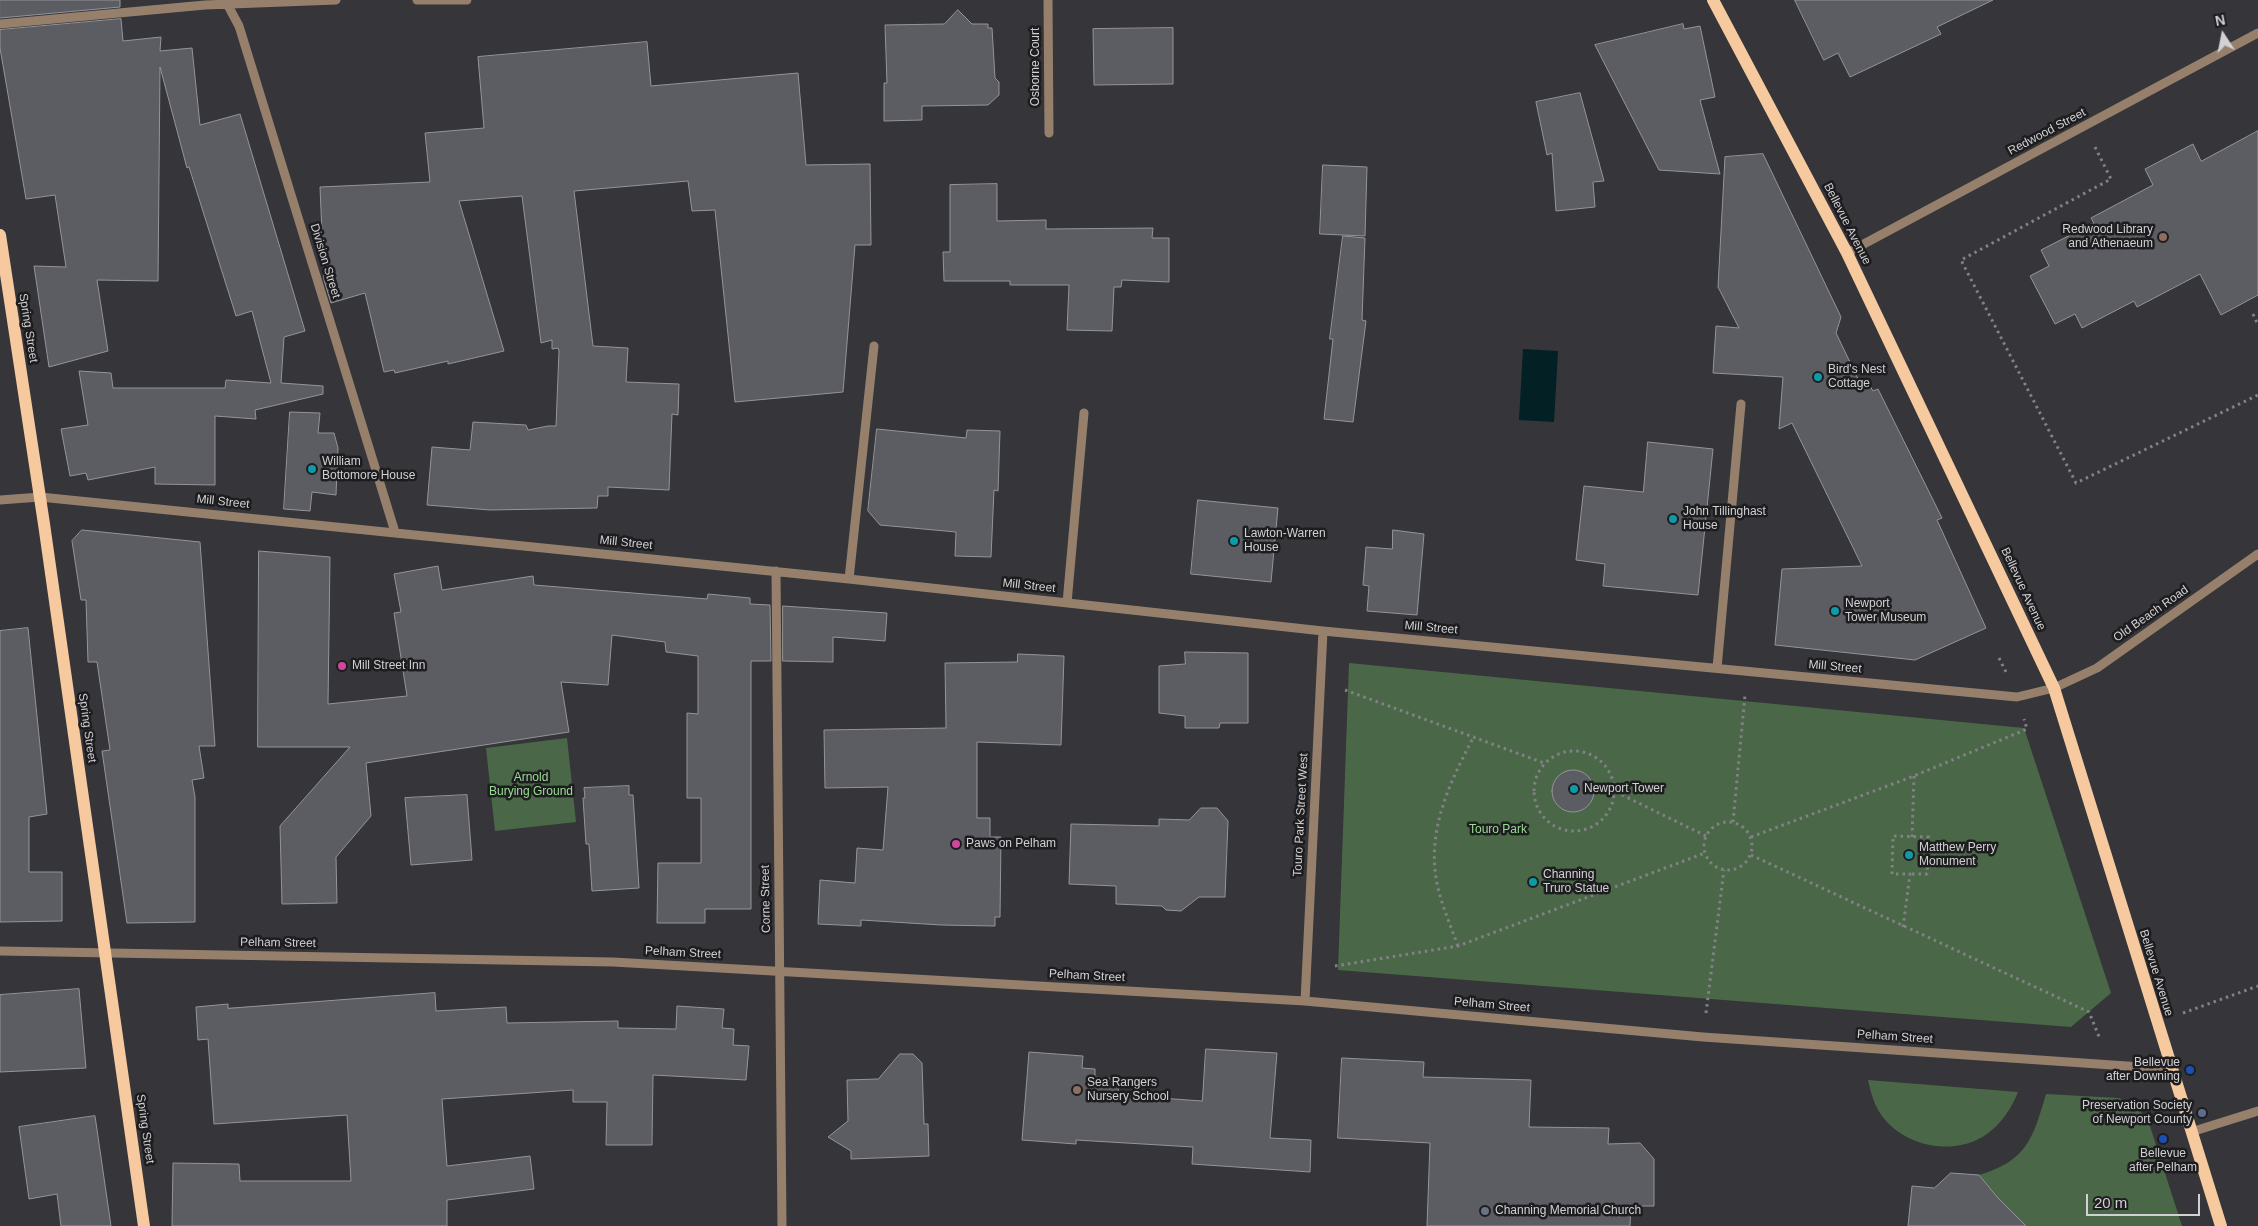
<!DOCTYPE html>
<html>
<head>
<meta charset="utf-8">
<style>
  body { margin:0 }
  #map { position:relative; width:2258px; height:1226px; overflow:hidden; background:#35353a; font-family:Arial,sans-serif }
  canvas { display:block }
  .north { position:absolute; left:2198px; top:10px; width:50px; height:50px; -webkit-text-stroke:4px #1d1d1f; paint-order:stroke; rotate:349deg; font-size:14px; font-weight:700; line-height:20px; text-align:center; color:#d1d1d4 }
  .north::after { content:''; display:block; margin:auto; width:18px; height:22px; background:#d1d1d4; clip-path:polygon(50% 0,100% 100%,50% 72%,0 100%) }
  .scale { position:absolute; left:2086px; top:1194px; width:114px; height:22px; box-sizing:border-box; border:2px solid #d1d1d4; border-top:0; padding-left:6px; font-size:15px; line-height:18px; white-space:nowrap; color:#d1d1d4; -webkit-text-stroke:4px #1d1d1f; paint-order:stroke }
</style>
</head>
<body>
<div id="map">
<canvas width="2258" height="1226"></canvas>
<div class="north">N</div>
<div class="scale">20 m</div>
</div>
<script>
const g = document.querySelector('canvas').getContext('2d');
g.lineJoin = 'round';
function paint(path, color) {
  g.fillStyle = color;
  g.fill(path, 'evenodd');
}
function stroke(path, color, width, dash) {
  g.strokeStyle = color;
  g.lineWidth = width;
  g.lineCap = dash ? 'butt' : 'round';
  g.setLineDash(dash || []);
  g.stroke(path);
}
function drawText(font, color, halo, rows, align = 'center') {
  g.font = font + ' Arial,sans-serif';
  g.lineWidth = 5;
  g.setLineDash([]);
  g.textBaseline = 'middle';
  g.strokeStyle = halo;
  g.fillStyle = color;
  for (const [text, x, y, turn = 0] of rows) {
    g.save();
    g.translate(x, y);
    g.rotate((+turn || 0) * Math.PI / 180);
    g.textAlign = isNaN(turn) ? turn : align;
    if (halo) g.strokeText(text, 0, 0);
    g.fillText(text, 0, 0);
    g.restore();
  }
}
paint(new Path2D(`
  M 1349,663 L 2024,728 L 2111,993 L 2071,1027 L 1338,970 Z
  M 567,738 L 576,822 L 495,831 L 486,748 Z
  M 1868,1080 L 2018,1092 C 2011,1109 2002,1123 1987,1134 C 1955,1157 1905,1147 1882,1116 C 1874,1105 1871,1093 1868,1080 Z
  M 2046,1094 L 2119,1098 L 2137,1107 L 2149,1123 L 2182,1226 L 2015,1226 L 1998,1198 L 1979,1175 C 2027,1161 2033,1138 2046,1094 Z`), '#4a6847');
paint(new Path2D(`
  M 1523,349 L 1558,351 L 1554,422 L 1519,420 Z`), '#032025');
const building = new Path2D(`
  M 0,0 L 120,0 L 120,7 L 0,18 Z
  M 1795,0 L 1993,0 L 1937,27 L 1941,34 L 1850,77 L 1838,53 L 1824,60 Z
  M 958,10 L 972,24 L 988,24 L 988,28 L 992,28 L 995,78 L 999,82 L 999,95 L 988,105 L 922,106 L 922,120 L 884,121 L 884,83 L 887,83 L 885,25 L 944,24 Z
  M 121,19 L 123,41 L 161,37 L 160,51 L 192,48 L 200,125 L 240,114 L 305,331 L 284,337 L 281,383 L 323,386 L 323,394 L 255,410 L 256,419 L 215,416 L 215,485 L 155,484 L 155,467 L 88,480 L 86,473 L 70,476 L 61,429 L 88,425 L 79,371 L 111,373 L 113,388 L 225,388 L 226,380 L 271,383 L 252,311 L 236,316 L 189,167 L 187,168 L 160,67 L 158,281 L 97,280 L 108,351 L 49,367 L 34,266 L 66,267 L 55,195 L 26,199 L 0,48 L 0,30 Z
  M 1683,24 L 1684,29 L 1700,26 L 1715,97 L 1700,100 L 1720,174 L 1659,170 L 1595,45 Z
  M 1173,28 L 1173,84 L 1094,85 L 1093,29 Z
  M 647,42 L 651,86 L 798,73 L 806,165 L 870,164 L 871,245 L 855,245 L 843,392 L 735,402 L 715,210 L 692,211 L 688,181 L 574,191 L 593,346 L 628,348 L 626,382 L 679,384 L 678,415 L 672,414 L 669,490 L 608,487 L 608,496 L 598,496 L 597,508 L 490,510 L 427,505 L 432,447 L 470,450 L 473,422 L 526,425 L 528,430 L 548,426 L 556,426 L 559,351 L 558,348 L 552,349 L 552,340 L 541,343 L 522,196 L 459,201 L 504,351 L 448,364 L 448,361 L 395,373 L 394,370 L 384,372 L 365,293 L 331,303 L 324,280 L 320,187 L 430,182 L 425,133 L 484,128 L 478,57 Z
  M 1580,93 L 1604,181 L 1593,182 L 1595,207 L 1556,211 L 1552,153 L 1547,155 L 1536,102 Z
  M 2258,131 L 2258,295 L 2221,315 L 2200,274 L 2137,307 L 2134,301 L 2082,328 L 2075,314 L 2055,324 L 2030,276 L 2049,266 L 2041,250 L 2094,223 L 2091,218 L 2153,185 L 2145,169 L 2193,144 L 2201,161 Z
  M 1763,154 L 1841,317 L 1836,333 L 1863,389 L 1870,386 L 1873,391 L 1878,389 L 1942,518 L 1937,520 L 1986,628 L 1915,660 L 1775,645 L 1782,569 L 1862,566 L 1792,423 L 1779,429 L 1783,377 L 1713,373 L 1716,326 L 1739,328 L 1718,287 L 1725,157 Z
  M 1323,165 L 1367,167 L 1365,236 L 1320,234 Z
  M 997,184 L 997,221 L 1046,220 L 1046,229 L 1153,228 L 1152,238 L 1169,238 L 1169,282 L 1122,280 L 1121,287 L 1114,287 L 1112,331 L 1067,330 L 1069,285 L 1010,285 L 1010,281 L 944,281 L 943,252 L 950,252 L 950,185 Z
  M 1343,236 L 1365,238 L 1362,320 L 1366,321 L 1353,422 L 1324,419 L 1333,339 L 1330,339 Z
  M 290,412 L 320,413 L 318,433 L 334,433 L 338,448 L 336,495 L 312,492 L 310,511 L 284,509 Z
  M 877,429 L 966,438 L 967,430 L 1000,431 L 998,491 L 994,490 L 991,557 L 955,556 L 956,532 L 880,525 L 868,511 Z
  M 1648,442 L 1713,449 L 1698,595 L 1603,586 L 1605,564 L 1576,560 L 1584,486 L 1643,492 Z
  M 1198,500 L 1278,508 L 1271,582 L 1191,574 Z
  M 82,530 L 200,542 L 215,746 L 199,746 L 204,778 L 192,780 L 195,797 L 195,922 L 127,923 L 102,751 L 110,750 L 97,662 L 88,662 L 86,600 L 81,600 L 72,541 Z
  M 1393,530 L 1424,534 L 1417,615 L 1367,611 L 1369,586 L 1363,585 L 1366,547 L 1392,549 Z
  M 259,551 L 330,557 L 328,704 L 407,696 L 394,613 L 401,612 L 394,574 L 438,566 L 442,590 L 533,576 L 534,585 L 707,599 L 708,594 L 750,598 L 750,604 L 770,605 L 771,661 L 751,661 L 751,909 L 705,909 L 705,923 L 657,923 L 658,863 L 701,863 L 701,798 L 687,798 L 687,713 L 698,714 L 698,656 L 666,652 L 665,642 L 612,635 L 608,685 L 561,682 L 569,732 L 366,763 L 371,816 L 336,857 L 337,903 L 282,904 L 280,826 L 350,747 L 258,747 Z
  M 783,606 L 887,613 L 885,641 L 833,637 L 833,662 L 783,661 Z
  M 28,628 L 47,814 L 29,817 L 29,872 L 62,872 L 62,921 L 0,922 L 0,631 Z
  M 1185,652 L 1248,653 L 1248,723 L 1220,723 L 1219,728 L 1185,728 L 1185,716 L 1159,713 L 1159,666 L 1185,664 Z
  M 1018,654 L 1064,656 L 1061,745 L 977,742 L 977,818 L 990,818 L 990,837 L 1001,837 L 1000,917 L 995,917 L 995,926 L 941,925 L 861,920 L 861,926 L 818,924 L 820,880 L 855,883 L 857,848 L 883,850 L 888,787 L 825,788 L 824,730 L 946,728 L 945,663 L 1017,662 Z
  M1552 791a21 21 0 1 1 42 0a21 21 0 1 1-42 0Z
  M 629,786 L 629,795 L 633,795 L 639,888 L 592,891 L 589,844 L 586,844 L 583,798 L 585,798 L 584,788 Z
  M 467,795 L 472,860 L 411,865 L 405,798 Z
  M 1201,808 L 1217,808 L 1228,821 L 1225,897 L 1199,897 L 1181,911 L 1166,910 L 1162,906 L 1116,904 L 1116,886 L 1069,884 L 1071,824 L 1159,826 L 1159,819 L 1189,820 Z
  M 79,989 L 86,1068 L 0,1072 L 0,995 Z
  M 435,993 L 436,1011 L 506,1007 L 507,1023 L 618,1021 L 618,1028 L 676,1029 L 677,1006 L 724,1009 L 722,1028 L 734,1029 L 733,1045 L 749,1046 L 746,1080 L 653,1075 L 652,1145 L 606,1145 L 607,1102 L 573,1102 L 573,1090 L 442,1099 L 447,1166 L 530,1156 L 534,1189 L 447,1200 L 447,1226 L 172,1226 L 173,1163 L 239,1164 L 240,1181 L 351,1181 L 347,1115 L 214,1124 L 208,1039 L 198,1040 L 196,1007 L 228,1004 L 228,1008 Z
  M 1206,1049 L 1277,1053 L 1270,1138 L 1311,1140 L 1310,1172 L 1192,1164 L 1193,1147 L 1076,1140 L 1076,1144 L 1022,1140 L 1029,1052 L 1083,1056 L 1082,1068 L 1095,1069 L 1095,1077 L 1119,1079 L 1118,1095 L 1202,1101 Z
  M 900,1054 L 913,1054 L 922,1063 L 924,1124 L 928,1124 L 929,1156 L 851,1159 L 851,1151 L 828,1137 L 848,1121 L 847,1080 L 878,1079 Z
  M 1342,1058 L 1424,1062 L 1423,1077 L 1531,1080 L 1529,1127 L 1609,1128 L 1608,1144 L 1640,1143 L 1654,1159 L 1654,1206 L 1631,1206 L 1630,1226 L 1427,1226 L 1430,1143 L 1338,1138 Z
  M 95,1116 L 111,1226 L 61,1226 L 57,1194 L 29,1199 L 19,1127 Z
  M 1951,1173 L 1979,1175 L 1998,1198 L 2026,1226 L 1908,1226 L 1912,1186 L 1934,1188 Z`);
paint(building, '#5c5d62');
stroke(building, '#94959a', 1);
stroke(new Path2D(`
  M 2095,147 L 2111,179 L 1961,260 L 2076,483 L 2258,395
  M 2253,314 L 2258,325
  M 1999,658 L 2006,672
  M 1345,690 L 1544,763
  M1534 791a40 40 0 1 1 80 0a40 40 0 1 1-80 0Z
  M 1616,792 L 1706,836
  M1704 846a24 24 0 1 1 48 0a24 24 0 1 1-48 0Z
  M 1733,822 L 1745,695
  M 1751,837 L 1914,776 L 2027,729 L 2024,719
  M 1912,837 L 1914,776
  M 1751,855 L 2089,1012 L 2100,1039
  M 1903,927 L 1910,874 L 1892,874 L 1893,836 L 1929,837 L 1927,874 L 1910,874
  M 1458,946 C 1452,930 1446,915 1441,899 C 1422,839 1447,788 1474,736
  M 1335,966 L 1458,946 L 1705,853
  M 1706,1013 L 1724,870
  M 2183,1013 L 2258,986`), '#828286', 3, [2.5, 4]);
stroke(new Path2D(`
  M 225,0 L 239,26 L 395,532
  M 417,0 L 467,0
  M 1048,0 L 1049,133
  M 0,24 L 205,5 L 336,0
  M 1847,253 L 2258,33
  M 0,500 L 40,497 L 849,579 L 1323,631 L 2017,697 L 2054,688 L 2097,668 L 2258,554
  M 776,571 L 782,1226
  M 849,579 L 874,346
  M 1067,603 L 1084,413
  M 1717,668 L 1741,404
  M 0,951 L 613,962 L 1305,1001 L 1703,1037 L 2171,1069
  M 1305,1001 L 1323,631
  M 2191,1132 L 2258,1111`), '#96806c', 9);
stroke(new Path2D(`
  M 1713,0 L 1847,253 L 2054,688 L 2221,1226
  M 0,235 L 44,524 L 144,1226`), '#f6c99f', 12);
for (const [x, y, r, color] of [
  [2163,237,5,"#8d6e63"],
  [1818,377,5,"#0f9aa8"],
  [312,469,5,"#0f9aa8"],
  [1673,519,5,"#0f9aa8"],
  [1234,541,5,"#0f9aa8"],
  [1835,611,5,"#0f9aa8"],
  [342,666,5,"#d1479c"],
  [1574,789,5,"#0f9aa8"],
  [956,844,5,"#d1479c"],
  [1909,855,5,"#0f9aa8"],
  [1533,882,5,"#0f9aa8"],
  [2190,1070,5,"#1a4fb4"],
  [1077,1090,5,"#8d6e63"],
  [2202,1113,5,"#5c6f8a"],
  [2163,1139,5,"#1a4fb4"],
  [1485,1211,5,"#6b7280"]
]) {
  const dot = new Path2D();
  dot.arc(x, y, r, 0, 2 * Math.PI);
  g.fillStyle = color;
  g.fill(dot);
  stroke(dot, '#1d1d1f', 2);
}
drawText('12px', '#d1d1d4', '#1d1d1f', [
  ["Osborne Court",1036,67,-90],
  ["Redwood Street",2047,132,-28],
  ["Bellevue Avenue",1847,224,63],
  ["Division Street",325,261,73],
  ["Spring Street",28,328,81],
  ["Mill Street",223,502,6],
  ["Mill Street",626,543,6],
  ["Mill Street",1029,586,6],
  ["Bellevue Avenue",2023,589,65],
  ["Old Beach Road",2151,614,-35],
  ["Mill Street",1431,628,5],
  ["Mill Street",1835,667,5],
  ["Spring Street",87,728,82],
  ["Touro Park Street West",1301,815,-87],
  ["Corne Street",766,899,-91],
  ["Pelham Street",278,943,1],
  ["Pelham Street",683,953,3],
  ["Bellevue Avenue",2156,973,73],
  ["Pelham Street",1087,976,3],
  ["Pelham Street",1492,1005,5],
  ["Pelham Street",1895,1037,4],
  ["Spring Street",145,1129,82]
]);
drawText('12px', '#d1d1d4', '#1d1d1f', [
  ["Redwood Library",2153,230,"right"],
  ["and Athenaeum",2153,244,"right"],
  ["Bird's Nest",1828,370],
  ["Cottage",1828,384],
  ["William",322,462],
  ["Bottomore House",322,476],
  ["John Tillinghast",1683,512],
  ["House",1683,526],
  ["Lawton-Warren",1244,534],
  ["House",1244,548],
  ["Newport",1845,604],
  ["Tower Museum",1845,618],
  ["Mill Street Inn",352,666],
  ["Newport Tower",1584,789],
  ["Paws on Pelham",966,844],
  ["Matthew Perry",1919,848],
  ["Monument",1919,862],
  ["Channing",1543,875],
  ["Truro Statue",1543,889],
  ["Bellevue",2180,1063,"right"],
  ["after Downing",2180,1077,"right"],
  ["Sea Rangers",1087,1083],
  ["Nursery School",1087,1097],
  ["Preservation Society",2192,1106,"right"],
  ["of Newport County",2192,1120,"right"],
  ["Bellevue",2163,1154,"center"],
  ["after Pelham",2163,1168,"center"],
  ["Channing Memorial Church",1495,1211]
], 'left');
drawText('12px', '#9adc94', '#1d1d1f', [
  ["Arnold",531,778],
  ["Burying Ground",531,792],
  ["Touro Park",1498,830]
]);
</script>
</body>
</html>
